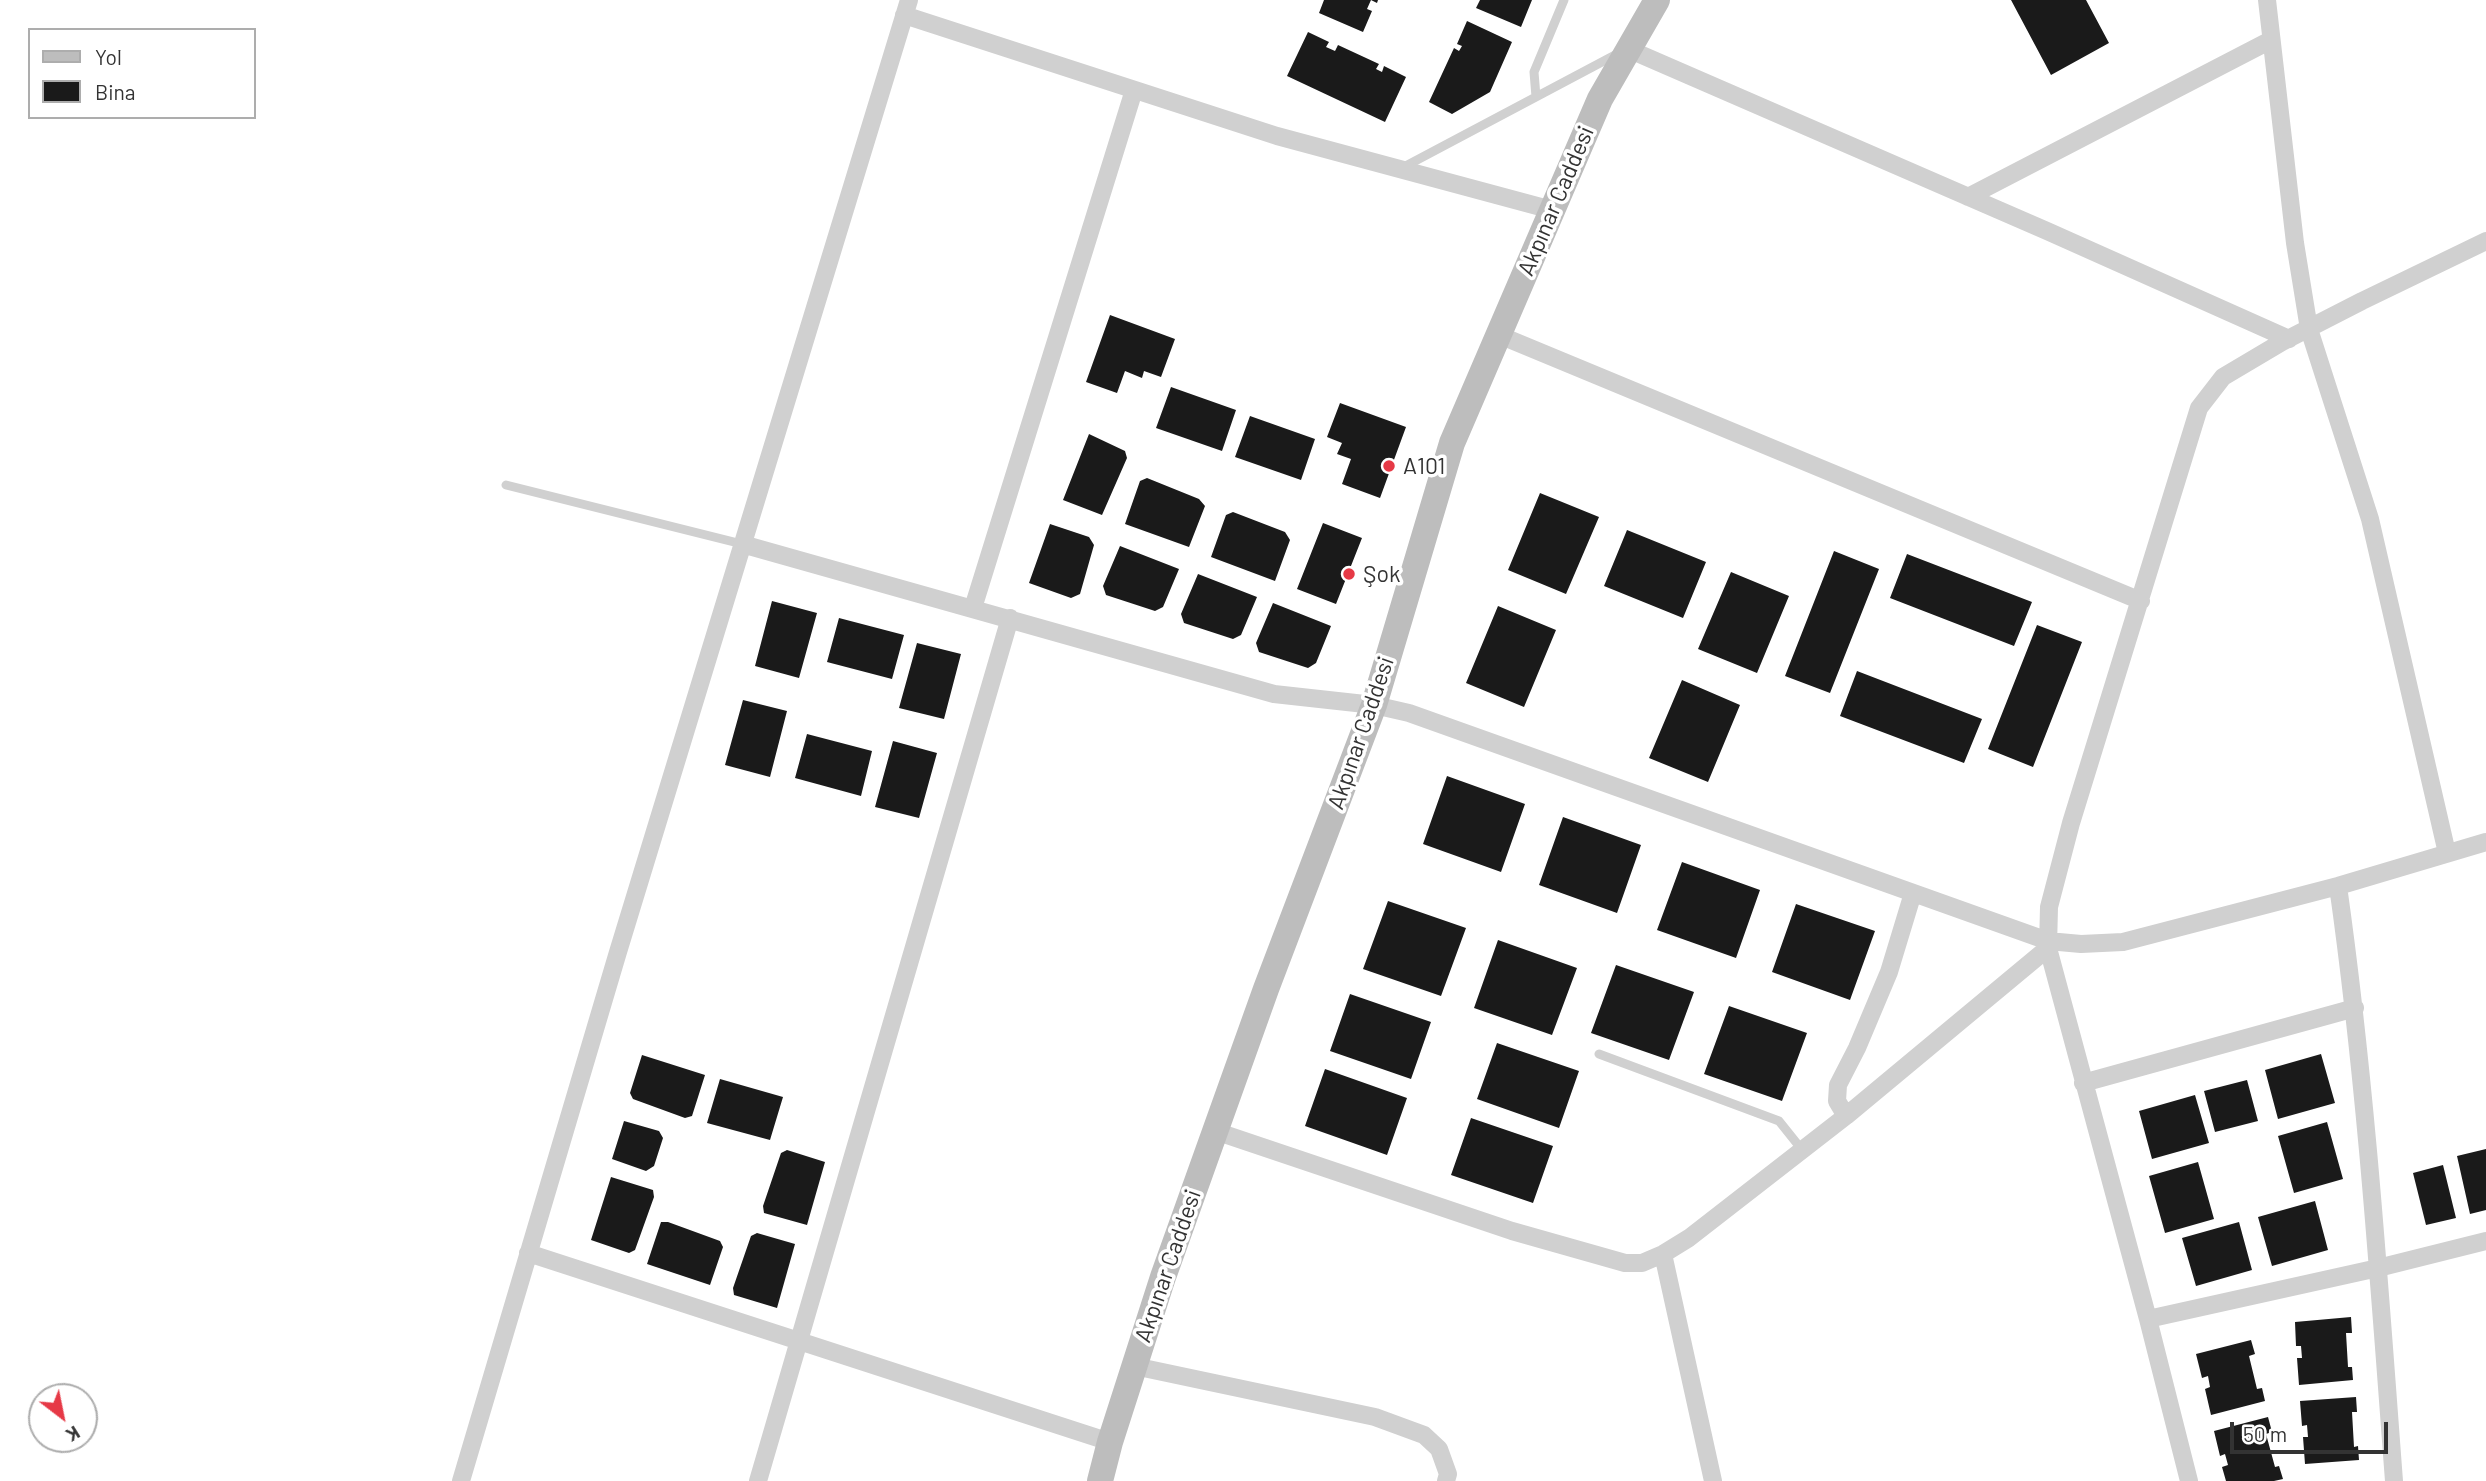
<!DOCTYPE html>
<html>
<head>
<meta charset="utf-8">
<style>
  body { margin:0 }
  #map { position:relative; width:2486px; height:1481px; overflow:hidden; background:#fff; font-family:Barlow,sans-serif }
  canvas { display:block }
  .legend { position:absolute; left:28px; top:28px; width:228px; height:91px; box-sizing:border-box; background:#fff; border:2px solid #adadad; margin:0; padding:9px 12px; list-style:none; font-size:21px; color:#333 }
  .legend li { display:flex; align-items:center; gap:14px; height:35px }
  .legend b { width:35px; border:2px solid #adadad }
  .north { position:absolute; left:28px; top:1383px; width:70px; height:70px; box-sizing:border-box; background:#fff; border:2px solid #adadad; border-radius:50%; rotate:148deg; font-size:19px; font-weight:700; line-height:28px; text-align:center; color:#333 }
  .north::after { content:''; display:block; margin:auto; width:24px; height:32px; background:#e63946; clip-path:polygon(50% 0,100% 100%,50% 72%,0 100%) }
  .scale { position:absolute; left:2230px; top:1422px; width:158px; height:32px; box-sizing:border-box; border:4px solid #333; border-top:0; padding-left:9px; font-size:21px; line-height:24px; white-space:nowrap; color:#333; -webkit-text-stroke:5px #fff; paint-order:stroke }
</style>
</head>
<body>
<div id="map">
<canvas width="2486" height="1481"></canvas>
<ul class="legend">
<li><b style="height:9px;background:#bdbdbd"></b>Yol</li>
<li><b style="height:19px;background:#1a1a1a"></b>Bina</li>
</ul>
<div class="north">K</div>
<div class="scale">50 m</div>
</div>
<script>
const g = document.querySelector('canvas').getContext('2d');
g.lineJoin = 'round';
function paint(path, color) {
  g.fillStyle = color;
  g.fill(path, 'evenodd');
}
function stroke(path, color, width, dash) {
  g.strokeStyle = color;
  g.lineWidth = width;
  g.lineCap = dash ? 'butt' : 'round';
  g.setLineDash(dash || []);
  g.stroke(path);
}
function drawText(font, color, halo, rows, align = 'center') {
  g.font = font + ' Barlow,sans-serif';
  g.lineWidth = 7;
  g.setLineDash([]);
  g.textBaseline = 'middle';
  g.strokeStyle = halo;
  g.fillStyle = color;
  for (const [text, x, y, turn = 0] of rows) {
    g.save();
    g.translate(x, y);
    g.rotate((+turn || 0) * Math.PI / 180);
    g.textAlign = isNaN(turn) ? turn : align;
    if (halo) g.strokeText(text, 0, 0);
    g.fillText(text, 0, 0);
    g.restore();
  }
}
paint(new Path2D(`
  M 1324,0 L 1378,0 L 1377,3 L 1371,0 L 1367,9 L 1372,11 L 1363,32 L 1319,13 Z
  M 1480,0 L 1532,0 L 1521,27 L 1476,8 Z
  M 2011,0 L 2086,0 L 2109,43 L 2051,75 Z
  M 1467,21 L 1512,42 L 1490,92 L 1452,114 L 1429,102 L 1454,48 L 1459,51 L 1462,46 L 1457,44 Z
  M 1308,32 L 1329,42 L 1326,47 L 1335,51 L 1338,45 L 1379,64 L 1376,69 L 1382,72 L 1384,66 L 1406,77 L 1385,122 L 1287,76 Z
  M 1110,315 L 1175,339 L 1161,377 L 1144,371 L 1142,378 L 1125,371 L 1117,393 L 1086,382 Z
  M 1171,387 L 1236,410 L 1222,451 L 1156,428 Z
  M 1340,403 L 1406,427 L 1380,498 L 1342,484 L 1351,459 L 1337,454 L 1342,443 L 1327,437 Z
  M 1250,416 L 1315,439 L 1301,480 L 1235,457 Z
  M 1089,434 L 1125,451 L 1127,458 L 1102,515 L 1063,500 Z
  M 1147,478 L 1199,499 L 1205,506 L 1189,547 L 1125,524 L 1140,481 Z
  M 1540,493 L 1599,517 L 1566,594 L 1508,570 Z
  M 1233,512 L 1285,532 L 1290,540 L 1275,581 L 1211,557 L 1226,515 Z
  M 1323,523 L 1362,538 L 1336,604 L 1297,589 Z
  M 1050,524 L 1089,537 L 1094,545 L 1080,594 L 1071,598 L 1029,583 Z
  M 1627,530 L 1706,562 L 1683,618 L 1604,586 Z
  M 1120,546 L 1179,569 L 1163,607 L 1155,611 L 1106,595 L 1103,586 Z
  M 1834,551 L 1879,569 L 1830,693 L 1785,676 Z
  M 1907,554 L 2032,602 L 2014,646 L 1890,598 Z
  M 1731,572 L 1789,596 L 1757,673 L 1698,649 Z
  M 1198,574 L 1257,597 L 1241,635 L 1233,639 L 1184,623 L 1181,614 Z
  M 772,601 L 817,613 L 799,678 L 755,666 Z
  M 1273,603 L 1331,626 L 1316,663 L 1308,668 L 1259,652 L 1256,643 Z
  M 1498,606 L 1556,630 L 1524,707 L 1466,683 Z
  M 839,618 L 904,635 L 892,679 L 827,662 Z
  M 2037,625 L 2082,642 L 2033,767 L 1988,749 Z
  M 917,643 L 961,654 L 944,719 L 899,708 Z
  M 1857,671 L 1982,719 L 1964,763 L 1840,716 Z
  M 1682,680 L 1740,705 L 1708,782 L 1649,758 Z
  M 743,700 L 787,711 L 770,777 L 725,765 Z
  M 807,734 L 872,751 L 861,796 L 795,778 Z
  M 893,741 L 937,753 L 919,818 L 875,807 Z
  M 1447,776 L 1525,804 L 1501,872 L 1423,844 Z
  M 1563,817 L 1641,845 L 1617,913 L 1539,885 Z
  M 1682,862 L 1760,890 L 1736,958 L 1657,930 Z
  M 1388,901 L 1466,928 L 1441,996 L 1363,969 Z
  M 1796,904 L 1875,931 L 1850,1000 L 1772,972 Z
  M 1498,940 L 1577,968 L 1552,1035 L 1474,1008 Z
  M 1616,965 L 1694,992 L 1669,1060 L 1591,1033 Z
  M 1350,994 L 1431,1022 L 1411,1079 L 1330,1051 Z
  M 1729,1006 L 1807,1033 L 1782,1101 L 1704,1074 Z
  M 1497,1043 L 1579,1071 L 1559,1128 L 1477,1099 Z
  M 2321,1054 L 2335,1103 L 2278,1119 L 2265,1070 Z
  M 642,1055 L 705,1075 L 692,1116 L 685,1118 L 633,1099 L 630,1093 Z
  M 1325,1069 L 1407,1098 L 1387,1155 L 1305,1126 Z
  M 720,1079 L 783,1097 L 770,1140 L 707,1123 Z
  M 2247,1080 L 2258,1121 L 2215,1132 L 2204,1091 Z
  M 2195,1095 L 2209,1143 L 2152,1159 L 2139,1111 Z
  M 1471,1118 L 1553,1146 L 1533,1203 L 1451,1175 Z
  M 624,1121 L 659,1131 L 663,1138 L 654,1166 L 646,1171 L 612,1159 Z
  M 2327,1122 L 2343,1179 L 2294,1193 L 2278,1136 Z
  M 2486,1149 L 2486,1210 L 2470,1214 L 2457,1156 Z
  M 787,1150 L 825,1162 L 807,1225 L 764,1213 L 763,1206 L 781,1153 Z
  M 2198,1162 L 2214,1219 L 2165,1233 L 2149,1176 Z
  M 2443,1165 L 2456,1218 L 2426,1225 L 2413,1173 Z
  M 611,1177 L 653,1190 L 654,1197 L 635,1250 L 629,1253 L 591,1240 Z
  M 2315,1201 L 2328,1250 L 2272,1266 L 2258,1217 Z
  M 661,1222 L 668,1222 L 720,1241 L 723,1247 L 710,1285 L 647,1264 Z
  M 2239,1222 L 2252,1270 L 2196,1286 L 2182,1238 Z
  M 757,1233 L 795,1244 L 777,1308 L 734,1295 L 733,1288 L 751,1236 Z
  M 2351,1317 L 2352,1333 L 2346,1333 L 2348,1367 L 2352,1367 L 2353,1380 L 2299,1385 L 2297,1358 L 2302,1358 L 2301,1346 L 2296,1346 L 2295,1322 Z
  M 2251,1340 L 2255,1354 L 2249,1356 L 2257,1389 L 2262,1388 L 2265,1401 L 2211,1415 L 2205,1389 L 2210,1387 L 2208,1376 L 2202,1378 L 2196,1354 Z
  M 2356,1397 L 2357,1412 L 2352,1412 L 2354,1447 L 2358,1446 L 2359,1460 L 2305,1464 L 2303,1437 L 2308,1437 L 2307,1425 L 2302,1426 L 2300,1401 Z
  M 2268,1417 L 2272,1432 L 2266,1434 L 2275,1467 L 2279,1466 L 2283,1479 L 2274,1481 L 2226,1481 L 2222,1467 L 2228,1465 L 2225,1454 L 2220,1456 L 2214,1431 Z`), '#1a1a1a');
stroke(new Path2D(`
  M 1536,97 L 1534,72 L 1564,0
  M 1400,169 L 1617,54
  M 506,485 L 742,544
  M 1599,1054 L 1779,1121 L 1803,1151`), '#d0d0d0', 9);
stroke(new Path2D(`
  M 2267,0 L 2295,243 L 2309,329 L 2370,519 L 2447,853
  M 904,15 L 1277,136 L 1552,210
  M 1628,49 L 2047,231 L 2289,339
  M 1968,197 L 2271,40
  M 1499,335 L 2141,601
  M 742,544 L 1274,694 L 1374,705 L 1409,713 L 2048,941 L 2081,944 L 2123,942 L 2338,886 L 2486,842
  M 973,608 L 1134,90
  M 2338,886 C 2366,1084 2379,1282 2394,1481
  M 2083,1083 L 2355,1008
  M 1846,1116 L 1837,1101 L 1838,1085 L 1857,1048 L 1889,972 L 1913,893
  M 1215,1131 L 1512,1231 L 1625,1263 L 1642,1263 L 1663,1254 L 1689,1238 L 1846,1116 L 2048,948
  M 528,1253 L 1110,1442
  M 1663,1254 L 1713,1481
  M 2148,1319 L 2378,1268 L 2486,1241
  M 1134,1366 L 1375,1417 L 1424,1435 L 1439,1449 L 1448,1474 L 1446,1481
  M 461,1481 L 618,952 L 909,0
  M 758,1481 L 1010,618
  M 2189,1481 L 2148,1319 L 2048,948 L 2049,907 L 2071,823 L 2199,408 L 2223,377 L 2282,342 L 2362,301 L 2486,241`), '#d0d0d0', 18);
stroke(new Path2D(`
  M 1100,1481 L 1110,1442 L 1163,1277 L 1266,989 L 1374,705 L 1452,443 L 1600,99 L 1657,0`), '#bdbdbd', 26);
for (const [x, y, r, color] of [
  [1389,466,7,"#e63946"],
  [1349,574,7,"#e63946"]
]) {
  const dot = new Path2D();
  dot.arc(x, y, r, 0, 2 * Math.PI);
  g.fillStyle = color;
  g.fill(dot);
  stroke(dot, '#fff', 2.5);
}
drawText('23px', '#333', '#fff', [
  ["Akpınar Caddesi",1556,201,-67],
  ["Akpınar Caddesi",1361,733,-71],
  ["Akpınar Caddesi",1168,1266,-71]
]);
drawText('23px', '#333', '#fff', [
  ["A101",1403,466],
  ["Şok",1363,574]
], 'left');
</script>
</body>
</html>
